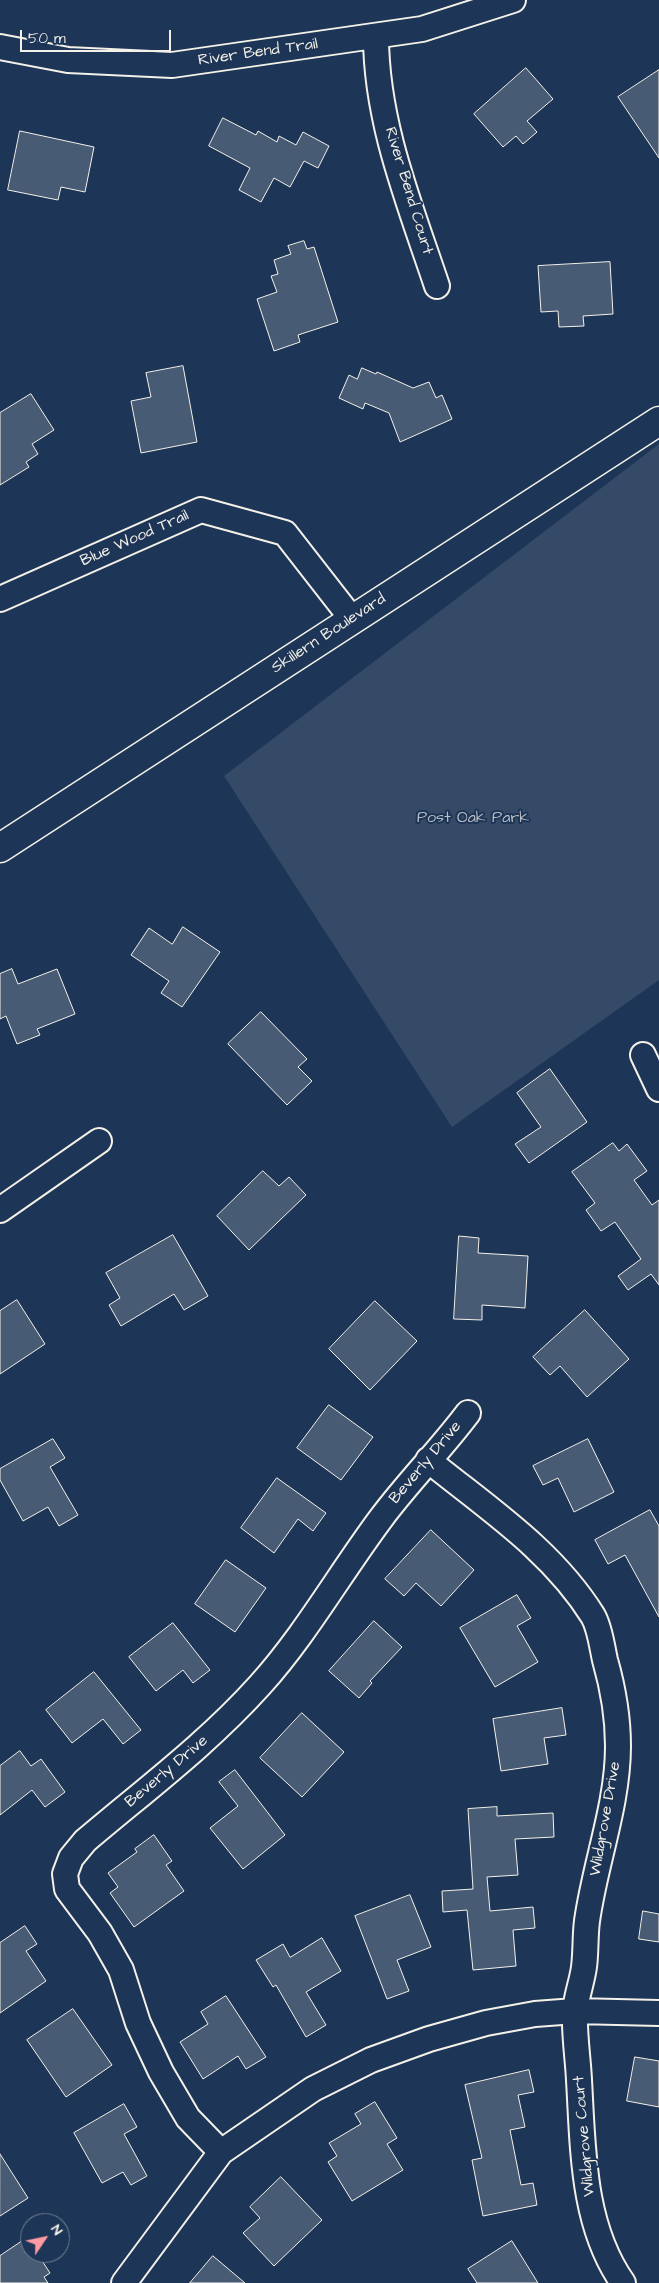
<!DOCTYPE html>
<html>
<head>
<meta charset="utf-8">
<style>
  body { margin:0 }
  #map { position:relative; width:659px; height:2283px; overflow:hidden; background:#1d3557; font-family:"Architects Daughter",sans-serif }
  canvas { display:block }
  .north { position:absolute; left:20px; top:2213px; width:50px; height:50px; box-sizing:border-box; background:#1d3557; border:1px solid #738091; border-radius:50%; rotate:56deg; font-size:14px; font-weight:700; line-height:20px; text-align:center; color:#f4f1e8 }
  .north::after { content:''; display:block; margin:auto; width:18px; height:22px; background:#ff9aa2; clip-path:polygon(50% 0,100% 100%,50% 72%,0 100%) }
  .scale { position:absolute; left:20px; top:30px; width:151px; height:22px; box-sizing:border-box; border:2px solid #f4f1e8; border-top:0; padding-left:6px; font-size:15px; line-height:18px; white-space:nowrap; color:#f4f1e8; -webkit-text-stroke:4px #1d3557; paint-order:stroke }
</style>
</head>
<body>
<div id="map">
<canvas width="659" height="2283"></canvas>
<div class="north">N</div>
<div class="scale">50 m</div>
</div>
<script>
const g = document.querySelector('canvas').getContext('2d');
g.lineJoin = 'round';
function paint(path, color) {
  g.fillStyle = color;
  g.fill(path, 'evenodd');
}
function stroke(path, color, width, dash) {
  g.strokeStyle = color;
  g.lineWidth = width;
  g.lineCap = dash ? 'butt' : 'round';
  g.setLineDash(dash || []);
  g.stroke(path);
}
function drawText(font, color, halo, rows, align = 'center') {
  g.font = font + ' "Architects Daughter",sans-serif';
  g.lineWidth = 4;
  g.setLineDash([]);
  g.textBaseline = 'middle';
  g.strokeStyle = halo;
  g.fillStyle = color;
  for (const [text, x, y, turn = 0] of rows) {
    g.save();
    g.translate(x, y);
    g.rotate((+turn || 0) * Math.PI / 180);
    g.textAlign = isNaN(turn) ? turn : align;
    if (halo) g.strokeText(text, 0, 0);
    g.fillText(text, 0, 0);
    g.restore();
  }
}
paint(new Path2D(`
  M 659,444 L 659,980 L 452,1127 L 224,776 Z`), '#354a67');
const building = new Path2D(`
  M 526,68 L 553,99 L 527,121 L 537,132 L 523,144 L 516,136 L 503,147 L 474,114 Z
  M 659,70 L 659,158 L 618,97 Z
  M 223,118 L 256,135 L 258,131 L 277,142 L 279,136 L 296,145 L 303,132 L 329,146 L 318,168 L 304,161 L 290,187 L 274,178 L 261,202 L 239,190 L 250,168 L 209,146 Z
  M 20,131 L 94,147 L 85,192 L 61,187 L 58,200 L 8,190 Z
  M 304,241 L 307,249 L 314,247 L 338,322 L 298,335 L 300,342 L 274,351 L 257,299 L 277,292 L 271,276 L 278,274 L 274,260 L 291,254 L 288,246 Z
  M 610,262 L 613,314 L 583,316 L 584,326 L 559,327 L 558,311 L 541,312 L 538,266 Z
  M 183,366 L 197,442 L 141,453 L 131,401 L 151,397 L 146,373 Z
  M 362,368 L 376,374 L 377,372 L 413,388 L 429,382 L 436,398 L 442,395 L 452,419 L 400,442 L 389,413 L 365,403 L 363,409 L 339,398 L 349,375 L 357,379 Z
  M 31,394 L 54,430 L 32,444 L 38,454 L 26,462 L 29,467 L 0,485 L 0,413 Z
  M 183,927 L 220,952 L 182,1007 L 161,993 L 169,981 L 131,955 L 149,928 L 172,944 Z
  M 12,969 L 18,984 L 57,969 L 75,1014 L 37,1029 L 40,1035 L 17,1044 L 6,1016 L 0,1019 L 0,974 Z
  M 261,1012 L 307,1059 L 298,1067 L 312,1081 L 287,1105 L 228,1044 Z
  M 550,1069 L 587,1122 L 529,1163 L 515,1144 L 541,1127 L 517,1093 Z
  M 613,1143 L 619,1151 L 627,1144 L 647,1171 L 634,1180 L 652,1205 L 659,1200 L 659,1285 L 651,1274 L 628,1290 L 618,1276 L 641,1259 L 615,1222 L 601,1231 L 586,1210 L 595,1203 L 572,1172 Z
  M 263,1171 L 279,1186 L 289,1177 L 306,1195 L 249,1250 L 217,1216 Z
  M 173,1235 L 208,1296 L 184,1310 L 174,1294 L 121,1326 L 109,1305 L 120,1298 L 106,1273 Z
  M 459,1236 L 479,1238 L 478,1253 L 528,1256 L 525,1308 L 482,1305 L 482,1320 L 454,1319 Z
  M 17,1300 L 45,1344 L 0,1374 L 0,1311 Z
  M 375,1301 L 417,1341 L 370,1390 L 329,1349 Z
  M 585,1310 L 629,1359 L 587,1397 L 560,1366 L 550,1375 L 533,1357 Z
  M 329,1405 L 373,1437 L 341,1480 L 297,1448 Z
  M 53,1439 L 65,1458 L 50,1467 L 78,1515 L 59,1526 L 48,1507 L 23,1521 L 0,1480 L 0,1469 Z
  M 588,1439 L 614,1492 L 574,1512 L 558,1478 L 543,1485 L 533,1466 Z
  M 277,1478 L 326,1513 L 313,1531 L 298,1519 L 274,1553 L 241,1528 Z
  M 650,1510 L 659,1526 L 659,1617 L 625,1555 L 608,1564 L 595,1540 Z
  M 431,1530 L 474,1570 L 441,1606 L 416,1583 L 404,1596 L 385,1579 Z
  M 226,1560 L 266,1588 L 235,1632 L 195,1604 Z
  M 517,1595 L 531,1618 L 517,1626 L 538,1662 L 495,1687 L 460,1628 Z
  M 374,1621 L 402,1647 L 370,1681 L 372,1683 L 359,1698 L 329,1671 Z
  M 173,1623 L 210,1670 L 193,1683 L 183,1670 L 156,1691 L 129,1657 Z
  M 94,1672 L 141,1730 L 123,1744 L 103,1719 L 72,1743 L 46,1710 Z
  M 562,1708 L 566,1735 L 544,1738 L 548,1764 L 501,1771 L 493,1719 Z
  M 302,1713 L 344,1752 L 302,1797 L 260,1758 Z
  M 20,1751 L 31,1766 L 41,1759 L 65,1792 L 45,1807 L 32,1790 L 0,1815 L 0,1766 Z
  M 235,1770 L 285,1835 L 243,1869 L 210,1828 L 238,1806 L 219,1782 Z
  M 497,1807 L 497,1816 L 553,1813 L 554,1837 L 515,1839 L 518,1875 L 487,1877 L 490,1911 L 533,1907 L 535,1928 L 513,1930 L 516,1966 L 473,1970 L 467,1910 L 443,1912 L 442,1891 L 473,1889 L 468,1809 Z
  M 154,1835 L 172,1861 L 166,1865 L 184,1891 L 134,1927 L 110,1893 L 118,1887 L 108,1873 L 137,1852 L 135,1849 Z
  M 410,1895 L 431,1947 L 397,1960 L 409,1991 L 387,1999 L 355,1916 Z
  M 643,1911 L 659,1914 L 659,1942 L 639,1939 Z
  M 25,1926 L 37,1944 L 26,1951 L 46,1981 L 0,2013 L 0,1943 Z
  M 322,1938 L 341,1971 L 306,1992 L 326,2025 L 306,2037 L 276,1985 L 273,1987 L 256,1960 L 283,1944 L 290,1957 Z
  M 226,1996 L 266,2057 L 246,2069 L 238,2056 L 203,2079 L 180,2042 L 208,2024 L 201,2012 Z
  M 73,2009 L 112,2065 L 66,2097 L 27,2040 Z
  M 635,2057 L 659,2061 L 659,2107 L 627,2101 Z
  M 529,2070 L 534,2092 L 518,2095 L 525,2127 L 510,2130 L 521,2185 L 533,2183 L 537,2205 L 483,2216 L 472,2160 L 482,2158 L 465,2085 Z
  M 375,2102 L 397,2138 L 387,2144 L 403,2170 L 352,2201 L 328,2162 L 337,2156 L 329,2143 L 361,2124 L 355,2114 Z
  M 124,2104 L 137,2127 L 124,2134 L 147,2176 L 131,2185 L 123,2172 L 102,2183 L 74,2133 Z
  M 0,2154 L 28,2198 L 0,2216 Z
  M 281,2177 L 322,2220 L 274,2266 L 243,2233 L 260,2218 L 250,2207 Z
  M 27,2238 L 30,2243 L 30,2253 L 37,2253 L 50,2273 L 44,2277 L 48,2283 L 0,2283 L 0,2256 Z
  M 512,2241 L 538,2283 L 477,2283 L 468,2269 Z
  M 213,2256 L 245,2283 L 190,2283 Z`);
paint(building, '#485b74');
stroke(building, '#f4f1e8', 1);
const minor = new Path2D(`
  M 376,36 C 376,123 410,205 437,286
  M 0,47 L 68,60 L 172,65 L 422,29 L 513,0
  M 0,599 L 201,510 L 285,533 L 352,619
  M 643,1055 L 659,1089
  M 0,1210 L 99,1141
  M 428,1460 C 487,1508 552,1550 593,1616 C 600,1628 602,1647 605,1660 C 613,1688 618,1717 618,1746 C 618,1805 595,1863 587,1921 C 585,1936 586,1952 584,1967 C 582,1982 576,1997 575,2012 C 574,2034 578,2058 579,2080 C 583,2148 582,2225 623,2283
  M 221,2152 L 188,2118 L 161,2072 L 138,2023 L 121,1970 L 100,1933 L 67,1889 L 65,1874 L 71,1858 L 85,1841 C 145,1790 207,1744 260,1685 C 306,1634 340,1573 382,1517 C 409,1481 441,1449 468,1413
  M 124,2283 L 221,2152 L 313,2089 L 371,2060 L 429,2039 L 486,2023 L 535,2014 L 575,2011 L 659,2013`);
const tertiary = new Path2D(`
  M 0,848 L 659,421`);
stroke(minor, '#f4f1e8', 28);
stroke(tertiary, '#f4f1e8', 31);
stroke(minor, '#1d3557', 24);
stroke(tertiary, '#1d3557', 28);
drawText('16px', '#f4f1e8', '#1d3557', [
  ["River Bend Trail",258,53,-8],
  ["River Bend Court",408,191,73],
  ["Blue Wood Trail",135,539,-24],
  ["Skillern Boulevard",329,634,-33],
  ["Beverly Drive",426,1463,-50],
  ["Beverly Drive",167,1772,-40],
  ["Wildgrove Drive",606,1819,-80],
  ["Wildgrove Court",585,2136,-95]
]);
drawText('16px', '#bbbfc1', '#1d3557', [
  ["Post Oak Park",473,819]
]);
</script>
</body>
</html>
